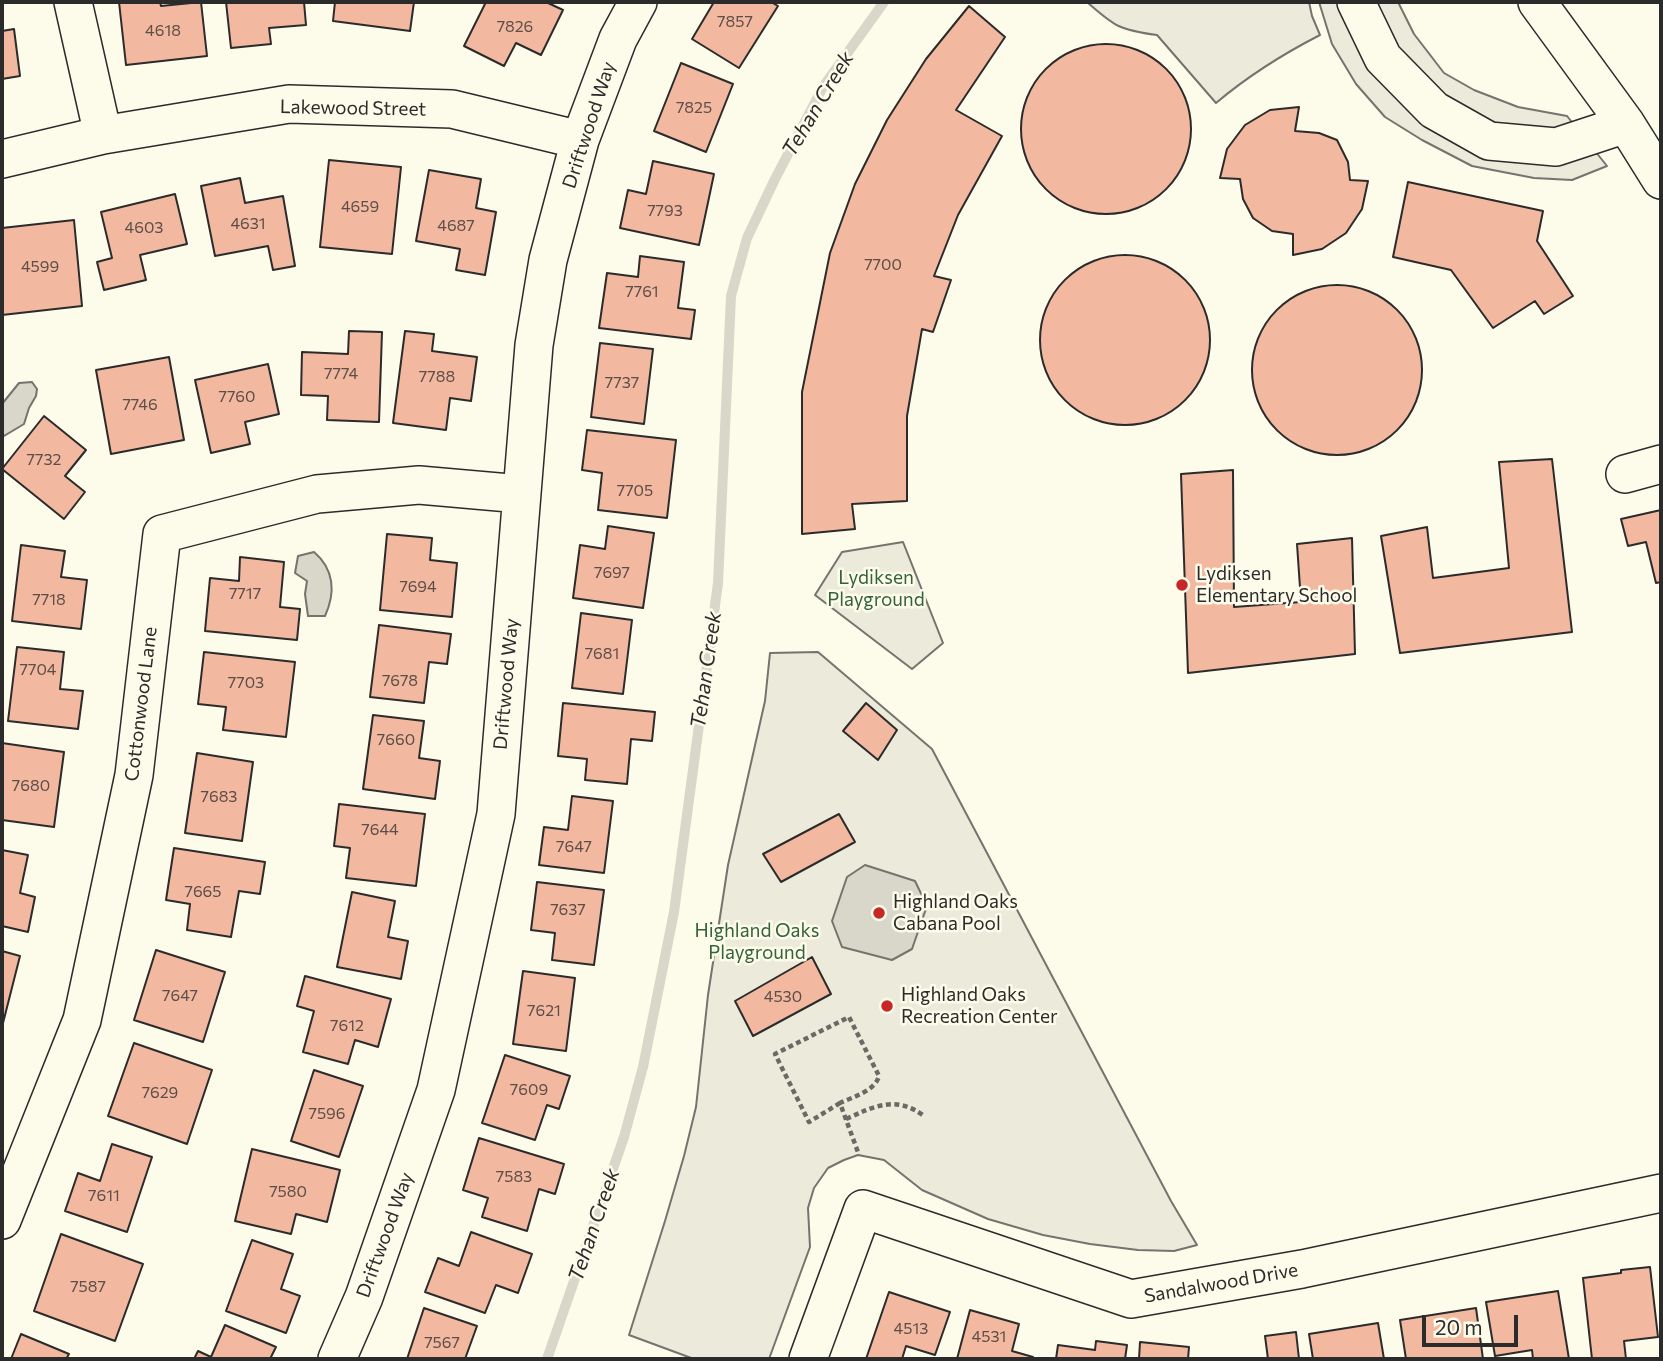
<!DOCTYPE html>
<html>
<head>
<meta charset="utf-8">
<style>
  body { margin:0 }
  #map { position:relative; width:1663px; height:1361px; overflow:hidden; background:#fdfbea; font-family:Commissioner,sans-serif }
  canvas { display:block }
  .frame { position:absolute; inset:0; border:4px solid #2b2b2b; pointer-events:none }
  .scale { position:absolute; left:1422px; top:1315px; width:96px; height:32px; box-sizing:border-box; border:4px solid #2b2b2b; border-top:0; padding-left:9px; font-size:21px; line-height:24px; white-space:nowrap; color:#2b2b2b; -webkit-text-stroke:5px #fdfbea; paint-order:stroke }
</style>
</head>
<body>
<div id="map">
<canvas width="1663" height="1361"></canvas>
<div class="frame"></div>
<div class="scale">20 m</div>
</div>
<script>
const g = document.querySelector('canvas').getContext('2d');
g.lineJoin = 'round';
function paint(path, color) {
  g.fillStyle = color;
  g.fill(path, 'evenodd');
}
function stroke(path, color, width, dash) {
  g.strokeStyle = color;
  g.lineWidth = width;
  g.lineCap = dash ? 'butt' : 'round';
  g.setLineDash(dash || []);
  g.stroke(path);
}
function drawText(font, color, halo, rows, align = 'center') {
  g.font = font + ' Commissioner,sans-serif';
  g.lineWidth = 5;
  g.setLineDash([]);
  g.textBaseline = 'middle';
  g.strokeStyle = halo;
  g.fillStyle = color;
  for (const [text, x, y, turn = 0] of rows) {
    g.save();
    g.translate(x, y);
    g.rotate((+turn || 0) * Math.PI / 180);
    g.textAlign = isNaN(turn) ? turn : align;
    if (halo) g.strokeText(text, 0, 0);
    g.fillText(text, 0, 0);
    g.restore();
  }
}
const green = new Path2D(`
  M 1087,2 L 1309,2 L 1312,16 L 1320,35 C 1283,54 1248,76 1216,103 L 1157,35 C 1120,30 1115,27 1087,2 Z
  M 903,542 L 943,643 L 912,669 L 815,595 L 842,552 Z
  M 818,652 L 932,749 L 1171,1201 L 1197,1245 L 1174,1251 L 1138,1250 L 1090,1244 L 1043,1235 L 988,1219 L 922,1190 L 884,1160 L 858,1155 L 844,1160 L 828,1168 L 814,1188 L 808,1208 L 810,1247 L 769,1359 L 694,1359 L 629,1335 L 665,1221 L 684,1156 L 696,1107 L 708,995 L 728,865 L 765,701 L 770,653 Z`);
paint(green, '#ecebdb');
stroke(green, '#74746e', 2);
const parking = new Path2D(`
  M 1319,2 L 1398,2 L 1414,34 L 1444,73 L 1474,90 L 1518,107 L 1567,116 L 1607,166 L 1572,180 L 1534,178 L 1472,166 L 1422,140 L 1385,117 L 1356,84 L 1332,44 Z`);
paint(parking, '#eceadb');
stroke(parking, '#74746e', 2);
const water = new Path2D(`
  M 32,382 L 37,389 L 36,396 L 29,408 L 24,424 L 4,436 L 2,432 L 2,404 L 19,383 Z
  M 314,552 C 334,569 336,592 325,616 L 308,616 L 305,594 L 307,581 L 295,573 L 298,556 Z
  M 865,865 L 915,881 L 927,906 L 912,949 L 892,960 L 842,947 L 832,921 L 847,877 Z`);
paint(water, '#d8d7c9');
stroke(water, '#74746e', 2);
stroke(new Path2D(`
  M 547,1359 L 624,1137 L 643,1067 L 674,912 L 718,583 L 731,296 L 747,238 L 775,179 L 823,87 L 884,2`), '#d8d7c9', 10);
const building = new Path2D(`
  M 119,2 L 160,2 L 161,6 L 201,2 L 207,56 L 126,65 Z
  M 226,2 L 304,2 L 306,25 L 269,28 L 271,44 L 231,48 Z
  M 335,2 L 414,2 L 410,31 L 333,21 Z
  M 481,2 L 546,2 L 563,10 L 541,55 L 516,43 L 504,66 L 464,46 L 485,4 Z
  M 714,2 L 771,2 L 778,6 L 739,68 L 692,39 Z
  M 969,6 L 1005,37 L 956,110 L 1002,136 L 958,215 L 934,276 L 951,280 L 933,332 L 922,329 L 907,416 L 907,501 L 852,504 L 855,529 L 802,534 L 802,392 L 830,253 L 855,184 L 887,120 L 926,59 Z
  M 14,29 L 20,76 L 2,79 L 2,31 Z
  M1021 129a85 85 0 1 1 170 0a85 85 0 1 1-170 0Z
  M 681,63 L 733,84 L 706,152 L 654,131 Z
  M 1299,107 L 1295,131 L 1319,133 L 1337,140 L 1348,162 L 1350,180 L 1368,181 L 1362,209 L 1346,233 L 1322,249 L 1293,255 L 1293,234 L 1272,231 L 1253,218 L 1243,199 L 1240,179 L 1220,178 L 1227,149 L 1245,125 L 1270,110 Z
  M 329,160 L 401,167 L 392,254 L 320,247 Z
  M 653,161 L 714,174 L 699,245 L 620,228 L 628,190 L 646,194 Z
  M 429,170 L 481,179 L 476,208 L 496,212 L 485,275 L 456,270 L 460,249 L 416,241 Z
  M 240,178 L 245,203 L 283,196 L 295,266 L 273,270 L 268,246 L 215,256 L 201,186 Z
  M 1408,182 L 1543,211 L 1537,241 L 1573,296 L 1544,314 L 1535,301 L 1493,328 L 1451,270 L 1393,257 Z
  M 175,194 L 187,244 L 140,255 L 146,280 L 104,290 L 97,262 L 112,258 L 101,212 Z
  M 74,220 L 82,306 L 2,315 L 2,228 Z
  M1040 340a85 85 0 1 1 170 0a85 85 0 1 1-170 0Z
  M 640,256 L 684,262 L 678,308 L 695,310 L 691,339 L 599,328 L 607,273 L 638,277 Z
  M1252 370a85 85 0 1 1 170 0a85 85 0 1 1-170 0Z
  M 349,331 L 382,332 L 379,422 L 327,420 L 328,396 L 301,395 L 302,352 L 348,354 Z
  M 405,331 L 434,334 L 432,351 L 477,357 L 471,401 L 450,398 L 446,430 L 393,423 Z
  M 600,343 L 653,349 L 644,424 L 591,417 Z
  M 169,357 L 184,440 L 111,454 L 96,370 Z
  M 268,364 L 279,414 L 245,422 L 250,444 L 211,453 L 195,380 Z
  M 44,416 L 86,450 L 65,476 L 85,492 L 64,519 L 2,469 Z
  M 587,430 L 676,440 L 667,518 L 598,510 L 602,473 L 582,470 Z
  M 1552,459 L 1572,632 L 1400,653 L 1381,536 L 1427,527 L 1433,578 L 1509,568 L 1499,462 Z
  M 1233,470 L 1234,607 L 1301,602 L 1297,544 L 1352,538 L 1355,654 L 1188,673 L 1181,474 Z
  M 1661,510 L 1661,582 L 1656,583 L 1646,542 L 1628,546 L 1621,519 Z
  M 608,526 L 654,533 L 643,608 L 573,598 L 580,545 L 605,549 Z
  M 387,534 L 432,538 L 430,560 L 457,563 L 452,617 L 380,610 Z
  M 21,545 L 65,551 L 61,577 L 87,580 L 81,629 L 12,621 Z
  M 240,557 L 284,562 L 280,607 L 300,609 L 297,640 L 205,631 L 210,578 L 239,581 Z
  M 581,613 L 632,620 L 623,694 L 572,688 Z
  M 379,625 L 451,634 L 447,664 L 429,662 L 424,703 L 370,697 Z
  M 17,647 L 64,652 L 60,689 L 83,691 L 78,729 L 8,721 Z
  M 204,652 L 295,662 L 286,737 L 223,730 L 226,707 L 198,704 Z
  M 563,703 L 655,712 L 652,741 L 631,739 L 627,784 L 585,780 L 587,759 L 558,756 Z
  M 866,703 L 897,730 L 878,760 L 843,731 Z
  M 373,715 L 424,721 L 419,758 L 440,761 L 435,799 L 363,789 Z
  M 2,743 L 64,752 L 54,827 L 2,820 Z
  M 197,753 L 253,762 L 242,841 L 185,833 Z
  M 572,796 L 613,801 L 604,873 L 539,865 L 544,827 L 568,830 Z
  M 339,804 L 425,814 L 416,886 L 346,878 L 350,848 L 334,846 Z
  M 839,814 L 855,842 L 781,882 L 763,854 Z
  M 174,848 L 265,862 L 260,894 L 239,891 L 231,937 L 187,930 L 190,904 L 166,900 Z
  M 2,850 L 28,855 L 20,893 L 35,897 L 28,932 L 2,926 Z
  M 537,882 L 604,890 L 594,965 L 552,960 L 555,933 L 531,930 Z
  M 352,892 L 395,901 L 388,937 L 408,941 L 401,979 L 337,967 Z
  M 156,950 L 225,972 L 203,1042 L 134,1020 Z
  M 2,951 L 20,956 L 2,1027 Z
  M 812,957 L 831,994 L 753,1036 L 735,1001 Z
  M 523,971 L 575,978 L 566,1051 L 513,1044 Z
  M 305,976 L 391,999 L 378,1047 L 355,1040 L 348,1064 L 303,1052 L 314,1011 L 297,1006 Z
  M 134,1043 L 212,1070 L 187,1144 L 108,1116 Z
  M 505,1055 L 570,1076 L 559,1109 L 547,1105 L 535,1140 L 482,1123 Z
  M 314,1070 L 363,1086 L 339,1157 L 291,1141 Z
  M 479,1138 L 564,1164 L 555,1194 L 539,1189 L 527,1231 L 482,1217 L 488,1198 L 463,1190 Z
  M 112,1144 L 152,1157 L 127,1232 L 65,1211 L 78,1173 L 100,1181 Z
  M 252,1149 L 340,1170 L 327,1222 L 296,1214 L 291,1234 L 235,1221 Z
  M 471,1232 L 532,1254 L 518,1293 L 496,1285 L 485,1313 L 425,1292 L 438,1258 L 459,1266 Z
  M 61,1234 L 143,1264 L 115,1341 L 34,1311 Z
  M 252,1240 L 293,1254 L 281,1289 L 300,1296 L 286,1333 L 226,1311 Z
  M 1650,1267 L 1658,1337 L 1624,1341 L 1626,1359 L 1592,1359 L 1583,1278 L 1621,1273 L 1621,1270 Z
  M 1558,1291 L 1569,1359 L 1533,1359 L 1532,1350 L 1495,1356 L 1486,1302 Z
  M 889,1292 L 950,1312 L 935,1355 L 906,1346 L 902,1359 L 866,1359 Z
  M 424,1308 L 477,1326 L 465,1359 L 407,1359 Z
  M 1476,1308 L 1483,1359 L 1406,1359 L 1400,1320 Z
  M 970,1310 L 1019,1324 L 1012,1351 L 1033,1357 L 1033,1359 L 957,1359 Z
  M 1378,1323 L 1384,1359 L 1313,1359 L 1309,1334 Z
  M 225,1325 L 276,1347 L 270,1359 L 194,1359 L 198,1351 L 211,1357 Z
  M 1296,1332 L 1299,1359 L 1268,1359 L 1265,1336 Z
  M 21,1334 L 69,1354 L 66,1359 L 11,1359 Z
  M 1096,1341 L 1127,1345 L 1125,1359 L 1056,1359 L 1058,1345 L 1095,1350 Z
  M 1140,1342 L 1189,1347 L 1188,1359 L 1139,1359 Z`);
paint(building, '#f2b8a0');
stroke(building, '#2b2b2b', 2);
const minor = new Path2D(`
  M 73,2 L 103,135
  M 1356,2 L 1383,58 L 1434,110 L 1489,141 L 1556,147 L 1626,124
  M 1537,2 L 1626,124 L 1661,180
  M 2,159 L 103,135 L 289,104 L 452,109 L 580,140
  M 1625,474 L 1661,464
  M 2,1220 L 82,1020 L 134,775 L 162,534 L 317,494 L 419,485 L 521,494
  M 337,1359 L 364,1297 L 436,1090 L 496,814 L 534,345 L 548,260 L 580,140 L 618,39 L 638,2
  M 808,1359 L 863,1209 L 1131,1299 L 1302,1269 L 1661,1193`);
stroke(minor, '#2b2b2b', 40);
stroke(new Path2D(`
  M 840,1103 L 809,1122 L 775,1054 L 849,1017 L 879,1076 C 875,1091 853,1097 840,1103 L 859,1155
  M 846,1119 C 875,1106 896,1095 924,1116`), '#6a6964', 4.5, [5, 3.5]);
stroke(minor, '#fdfbea', 37);
for (const [x, y, r, color] of [
  [1182,585,7,"#c62828"],
  [879,913,7,"#c62828"],
  [887,1006,7,"#c62828"]
]) {
  const dot = new Path2D();
  dot.arc(x, y, r, 0, 2 * Math.PI);
  g.fillStyle = color;
  g.fill(dot);
  stroke(dot, '#fdfbea', 2.5);
}
drawText('16px', '#5d4e48', null, [
  ["7857",735,22],
  ["7826",515,27],
  ["4618",163,31],
  ["7825",694,108],
  ["4659",360,207],
  ["7793",665,211],
  ["4631",248,224],
  ["4687",456,226],
  ["4603",144,228],
  ["7700",883,265],
  ["4599",40,267],
  ["7761",642,292],
  ["7774",341,374],
  ["7788",437,377],
  ["7737",622,383],
  ["7760",237,397],
  ["7746",140,405],
  ["7732",44,460],
  ["7705",635,491],
  ["7697",612,573],
  ["7694",418,587],
  ["7717",245,594],
  ["7718",49,600],
  ["7681",602,654],
  ["7704",38,670],
  ["7678",400,681],
  ["7703",246,683],
  ["7660",396,740],
  ["7680",31,786],
  ["7683",219,797],
  ["7644",380,830],
  ["7647",574,847],
  ["7665",203,892],
  ["7637",568,910],
  ["7647",180,996],
  ["4530",783,997],
  ["7621",544,1011],
  ["7612",347,1026],
  ["7609",529,1090],
  ["7629",160,1093],
  ["7596",327,1114],
  ["7583",514,1177],
  ["7580",288,1192],
  ["7611",104,1196],
  ["7587",88,1287],
  ["4513",911,1329],
  ["4531",989,1337],
  ["7567",442,1343]
]);
drawText('19px', '#2b2b2b', '#fdfbea', [
  ["Lakewood Street",353,108,1],
  ["Driftwood Way",589,125,-72],
  ["Driftwood Way",506,684,-85],
  ["Cottonwood Lane",141,704,-83],
  ["Driftwood Way",385,1235,-70],
  ["Sandalwood Drive",1221,1283,-10]
]);
drawText('19px', '#2b2b2b', '#fdfbea', [
  ["Lydiksen",1196,574],
  ["Elementary School",1196,596],
  ["Highland Oaks",893,902],
  ["Cabana Pool",893,924],
  ["Highland Oaks",901,995],
  ["Recreation Center",901,1017]
], 'left');
drawText('19px', '#34623c', '#fdfbea', [
  ["Lydiksen",876,578],
  ["Playground",876,600],
  ["Highland Oaks",757,931],
  ["Playground",757,953]
]);
drawText('italic 21px', '#2b2b2b', '#fdfbea', [
  ["Tehan Creek",818,104,-59],
  ["Tehan Creek",706,670,-82],
  ["Tehan Creek",594,1225,-71]
]);
</script>
</body>
</html>
